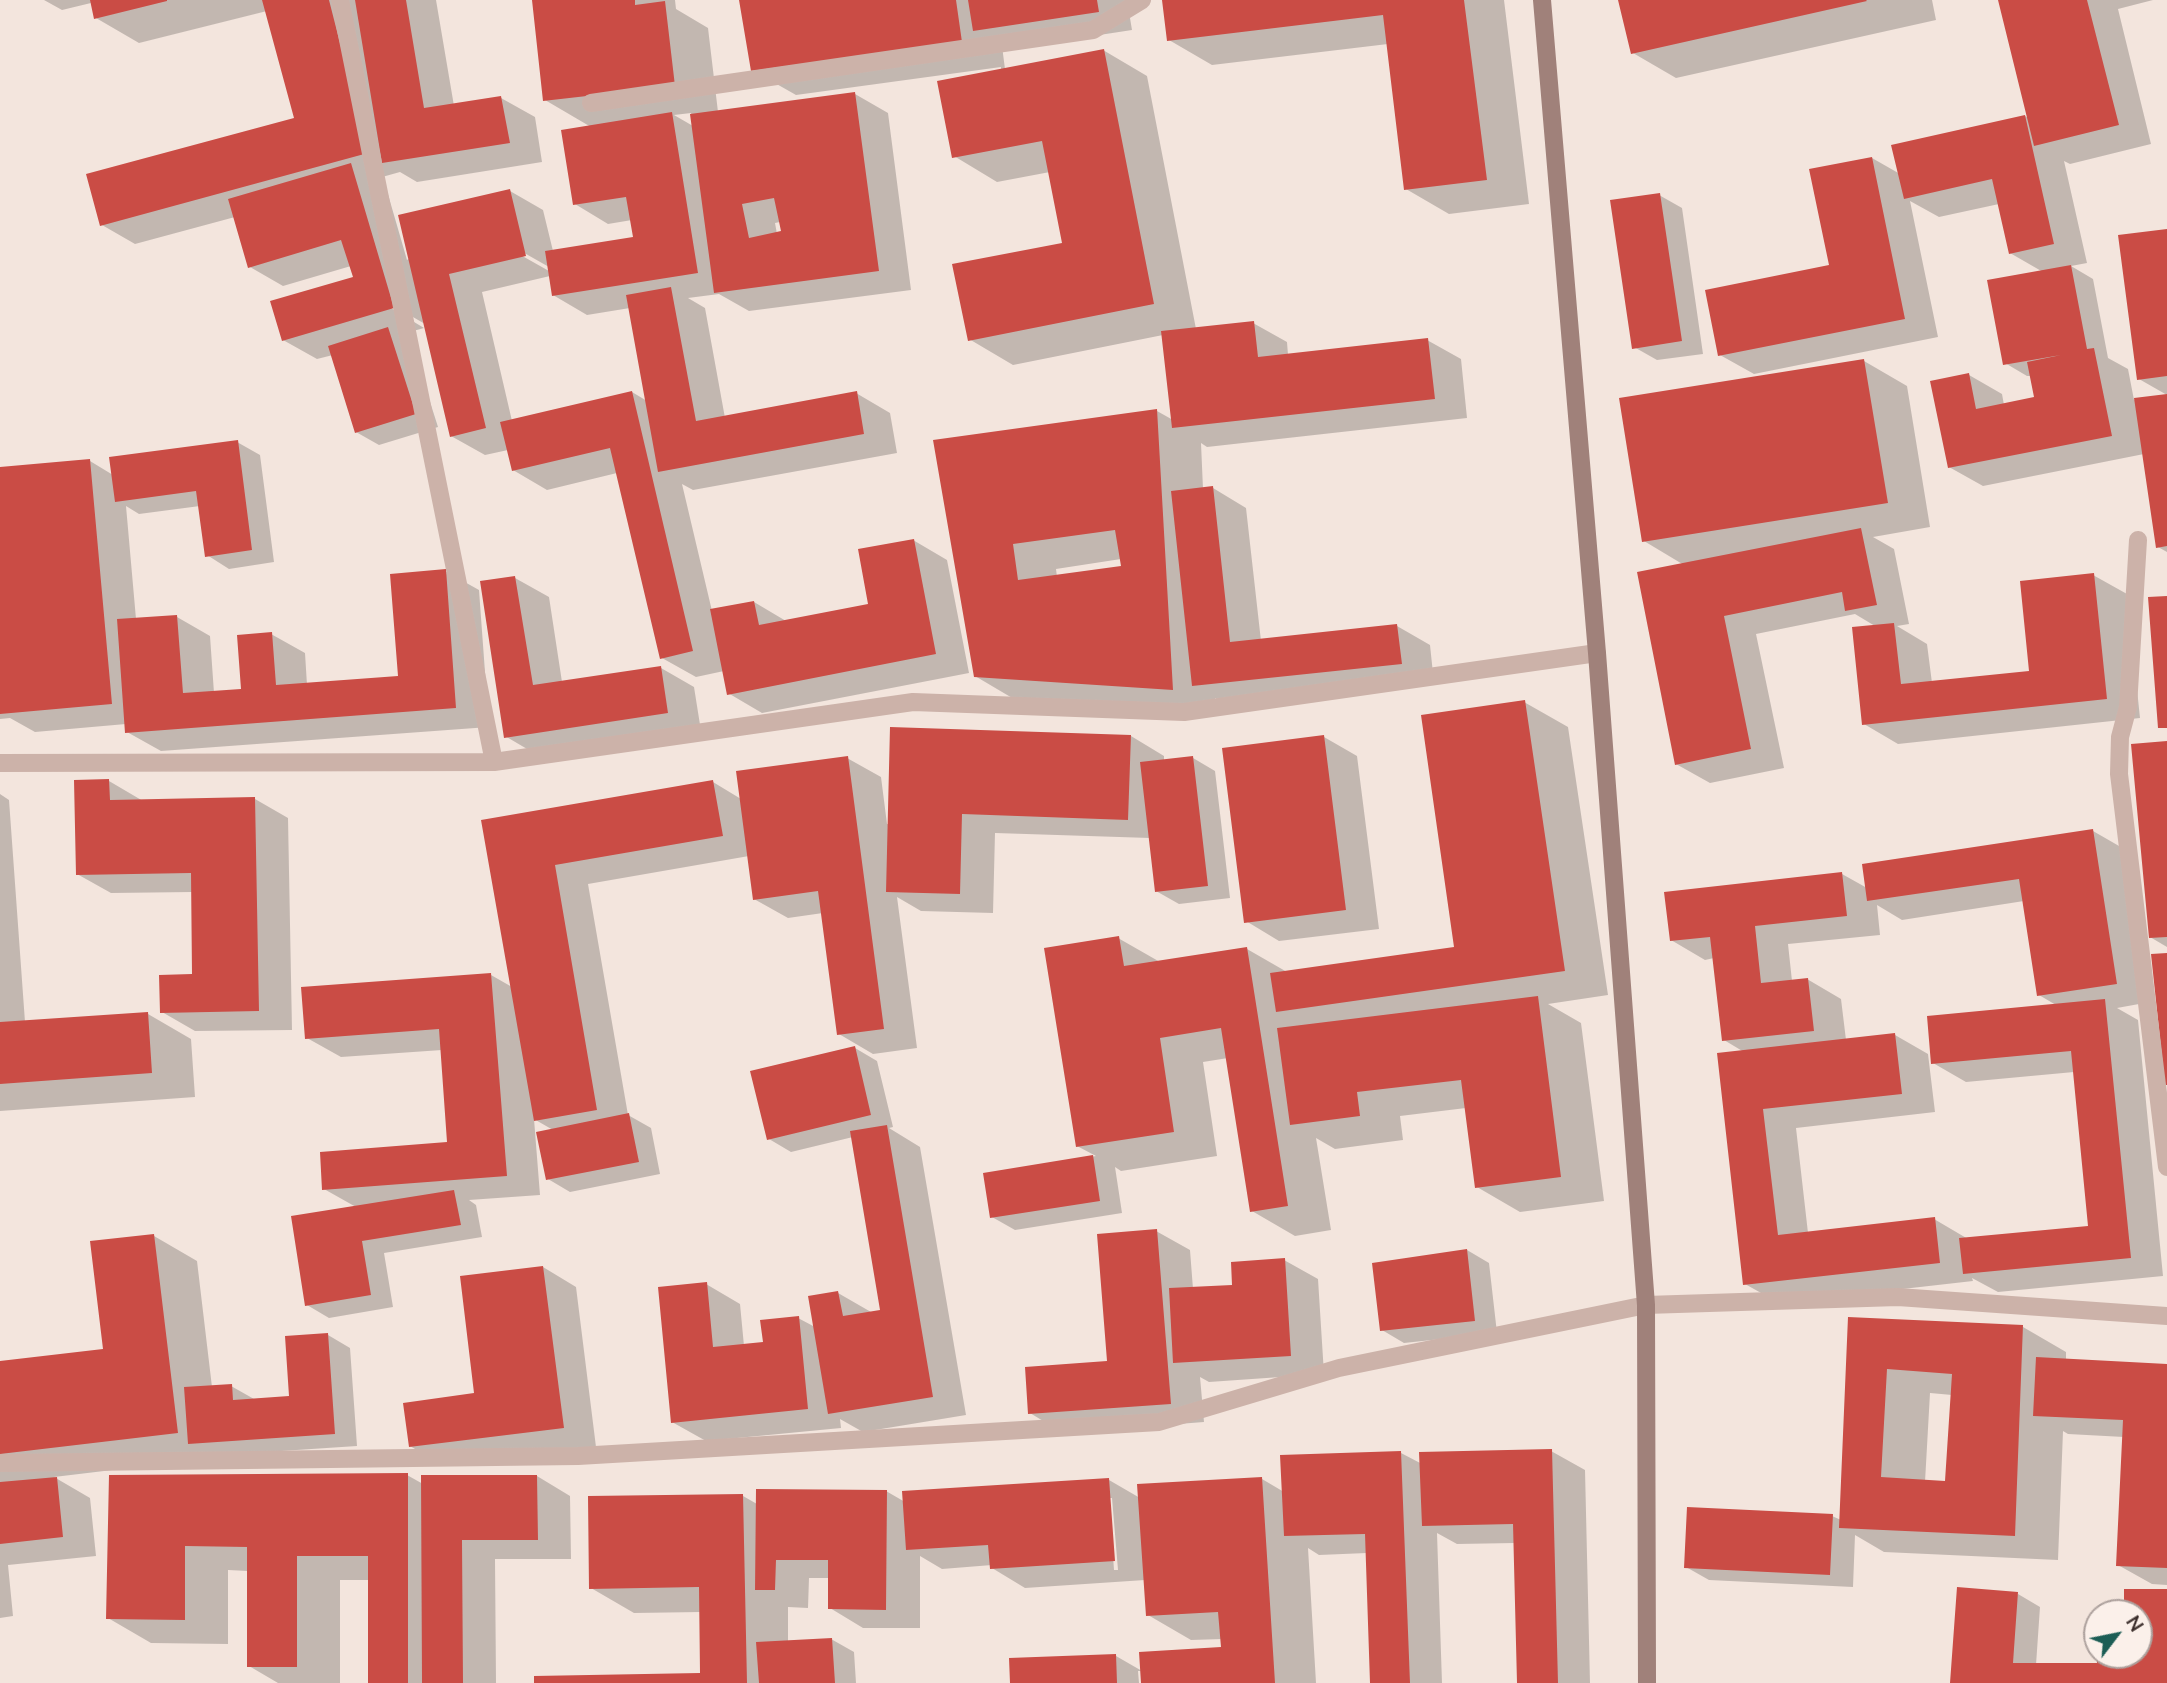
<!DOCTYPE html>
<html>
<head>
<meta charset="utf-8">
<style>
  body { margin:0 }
  #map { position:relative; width:2167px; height:1683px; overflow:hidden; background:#f3e5dd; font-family:"Nunito Sans",sans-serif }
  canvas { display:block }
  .north { position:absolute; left:2083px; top:1599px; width:70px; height:70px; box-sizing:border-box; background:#fbf0ea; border:2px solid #ada19d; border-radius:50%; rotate:58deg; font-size:19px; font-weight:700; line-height:28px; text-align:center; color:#392b29 }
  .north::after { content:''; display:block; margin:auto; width:24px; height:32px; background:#1c5d55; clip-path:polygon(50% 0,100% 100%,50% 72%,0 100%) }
</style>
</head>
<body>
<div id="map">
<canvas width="2167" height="1683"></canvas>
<div class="north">N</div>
</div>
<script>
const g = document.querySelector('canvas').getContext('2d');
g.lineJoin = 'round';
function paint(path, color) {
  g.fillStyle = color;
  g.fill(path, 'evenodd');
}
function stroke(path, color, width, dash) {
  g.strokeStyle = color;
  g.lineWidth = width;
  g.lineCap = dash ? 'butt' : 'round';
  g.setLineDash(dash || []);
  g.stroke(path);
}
paint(new Path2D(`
  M 44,0 L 436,0 L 454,106 L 501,98 L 535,117 L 542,162 L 417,182 L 400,172 L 375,179 L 385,184 L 407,260 L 510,191 L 543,210 L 553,251 L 635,238 L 632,220 L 608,224 L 575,204 L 591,127 L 545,100 L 534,0 L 675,0 L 676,9 L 708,28 L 718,112 L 855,94 L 888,113 L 911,290 L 749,311 L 719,294 L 688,298 L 705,308 L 725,418 L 856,393 L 890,413 L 897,453 L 693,490 L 682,484 L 712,611 L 754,602 L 786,621 L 870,605 L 913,540 L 947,560 L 969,673 L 762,713 L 728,693 L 724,671 L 696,677 L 662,658 L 617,473 L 547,490 L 513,470 L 508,450 L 485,455 L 451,436 L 425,324 L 387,302 L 386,305 L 424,328 L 399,335 L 411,342 L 438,427 L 379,445 L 356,432 L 333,355 L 317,359 L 283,340 L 355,279 L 351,266 L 283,286 L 250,267 L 235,217 L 135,244 L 102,225 L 296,120 L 267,11 L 139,43 L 96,18 L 91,3 L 62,10 ZM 691,113 L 693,126 L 674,115 ZM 780,222 L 783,233 L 777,234 L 775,223 ZM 519,250 L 549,267 L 549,271 L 517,253 ZM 550,276 L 553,295 L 587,315 L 630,308 L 647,401 L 632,392 L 512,421 L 482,292 Z
  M 741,0 L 1127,0 L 1132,30 L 1008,49 L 1002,46 L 1005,69 L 1103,50 L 1147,76 L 1196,329 L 1253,323 L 1287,342 L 1288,355 L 1427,340 L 1461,359 L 1467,418 L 1207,447 L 1201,443 L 1203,489 L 1213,488 L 1246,508 L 1261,641 L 1397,626 L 1430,645 L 1434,683 L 1227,705 L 1215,698 L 1216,714 L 1019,702 L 975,676 L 935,441 L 1157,411 L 1173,420 L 1163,335 L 1013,365 L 969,339 L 1064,244 L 1050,172 L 997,182 L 954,156 L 1001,70 L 1001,67 L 796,95 L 752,70 ZM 1121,559 L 1122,567 L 1057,577 L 1056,569 Z
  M 1164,0 L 1504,0 L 1529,204 L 1449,214 L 1406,189 L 1388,44 L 1212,65 L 1169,40 Z
  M 1620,0 L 1932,0 L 1936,20 L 1676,78 L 1633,53 Z
  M 2000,0 L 2153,0 L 2118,9 L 2151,144 L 2070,164 L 2064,161 L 2087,263 L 2071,266 L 2093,279 L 2108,358 L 2128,369 L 2134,400 L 2167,395 L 2167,552 L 2158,547 L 2144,454 L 1983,486 L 1949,467 L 1969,375 L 2002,394 L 2004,405 L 2036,399 L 2031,376 L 2027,376 L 2005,363 L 2043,272 L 2010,253 L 1999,204 L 1939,217 L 1910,201 L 1938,337 L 1754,374 L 1720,355 L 1831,267 L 1872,158 L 1900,174 L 2025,116 L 2030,119 Z
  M 1659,195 L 1682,208 L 1703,354 L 1657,360 L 1634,347 Z
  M 2167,230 L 2167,395 L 2139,379 Z
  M 1864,361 L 1907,386 L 1930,527 L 1873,537 L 1894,549 L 1909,624 L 1897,626 L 1927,644 L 1932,683 L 2031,672 L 2093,575 L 2127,594 L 2140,718 L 1898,744 L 1864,724 L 1875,626 L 1855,614 L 1756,634 L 1784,768 L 1710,783 L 1676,764 L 1684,565 L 1644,541 Z
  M 237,442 L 260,455 L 274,562 L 229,569 L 207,555 L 200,506 L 139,514 L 126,506 L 136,619 L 177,617 L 210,636 L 214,693 L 243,690 L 271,634 L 305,653 L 307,685 L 400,678 L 445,571 L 479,590 L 489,727 L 161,751 L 127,732 L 126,724 L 35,732 L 10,718 L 0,719 L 0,469 L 90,461 L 113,475 Z
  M 515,578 L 549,597 L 562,682 L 661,668 L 694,687 L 701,731 L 539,756 L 505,736 Z
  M 1524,702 L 1568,727 L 1608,995 L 1548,1004 L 1581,1023 L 1604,1201 L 1520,1212 L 1477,1187 L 1466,1108 L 1400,1116 L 1403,1140 L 1335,1149 L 1316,1138 L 1331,1230 L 1295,1236 L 1252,1211 L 1228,1058 L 1203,1062 L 1217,1156 L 1121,1171 L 1115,1167 L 1122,1213 L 1015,1230 L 992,1217 L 985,1174 L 1096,1156 L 1077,1146 L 1118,938 L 1160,962 L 1247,949 L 1287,972 L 1456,948 Z
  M 1131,736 L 1164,756 L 1164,761 L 1193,758 L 1215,771 L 1230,898 L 1179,904 L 1156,891 L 1150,838 L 995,833 L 993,913 L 921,911 L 897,897 L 917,1048 L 873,1054 L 839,1034 L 823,913 L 788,918 L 754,899 L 749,856 L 588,884 L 628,1115 L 651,1128 L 660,1174 L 570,1192 L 548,1179 L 553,1130 L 534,1119 L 540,1195 L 469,1200 L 476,1205 L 482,1237 L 384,1253 L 393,1307 L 329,1318 L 307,1305 L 356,1207 L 324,1189 L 449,1144 L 442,1050 L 341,1057 L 307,1038 L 491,975 L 512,987 L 484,821 L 713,782 L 741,799 L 847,758 L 881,777 L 887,824 L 889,824 Z
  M 1324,737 L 1357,756 L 1379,929 L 1279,941 L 1246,921 Z
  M 2167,742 L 2167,947 L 2150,937 Z
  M 109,781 L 143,801 L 255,799 L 288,818 L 292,1030 L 195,1031 L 162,1012 L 194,976 L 193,892 L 111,893 L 77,874 Z
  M 0,794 L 9,800 L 25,1022 L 148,1014 L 191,1039 L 195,1097 L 0,1111 Z
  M 2093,831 L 2126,850 L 2150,1002 L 2117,1008 L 2138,1020 L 2163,1276 L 1998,1292 L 1972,1278 L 1973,1281 L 1779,1303 L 1745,1284 L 1744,1052 L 1724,1040 L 1714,958 L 1705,960 L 1671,940 L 1842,874 L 1867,888 ZM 2024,901 L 2039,995 L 2056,1005 L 1933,1063 L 1966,1082 L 2074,1072 L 2090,1228 L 1968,1239 L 1934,1219 L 1808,1233 L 1796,1128 L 1935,1112 L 1928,1054 L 1895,1035 L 1846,1040 L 1841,999 L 1807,979 L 1792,981 L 1788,944 L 1880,935 L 1877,905 L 1902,920 Z
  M 855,1048 L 877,1061 L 893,1127 L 889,1128 L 920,1147 L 966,1415 L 863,1432 L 840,1419 L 841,1428 L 706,1441 L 672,1422 L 706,1284 L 740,1304 L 744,1346 L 765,1344 L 798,1318 L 815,1327 L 838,1293 L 871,1312 L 882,1311 L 853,1137 L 791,1152 L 769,1139 Z
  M 1156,1231 L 1190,1250 L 1193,1289 L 1234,1286 L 1284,1260 L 1318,1279 L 1324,1374 L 1209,1382 L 1200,1377 L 1204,1422 L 1063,1433 L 1030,1413 L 1109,1362 Z
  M 154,1236 L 197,1261 L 212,1387 L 231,1386 L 254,1399 L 291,1398 L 328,1335 L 350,1348 L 357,1446 L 221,1455 L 221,1457 L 54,1477 L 90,1498 L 96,1556 L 8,1565 L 13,1616 L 0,1618 L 0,1363 L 105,1350 Z
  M 1467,1250 L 1489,1263 L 1497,1333 L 1404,1343 L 1382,1330 Z
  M 543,1267 L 576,1287 L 596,1447 L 444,1466 L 410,1446 L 476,1395 Z
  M 1850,1318 L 2023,1327 L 2066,1352 L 2066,1360 L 2167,1365 L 2167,1585 L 2152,1584 L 2118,1565 L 2124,1437 L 2068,1434 L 2063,1431 L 2058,1560 L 1884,1552 L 1855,1535 L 1853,1587 L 1709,1580 L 1686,1567 L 1832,1516 L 1841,1520 ZM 1930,1393 L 1952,1395 L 1947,1483 L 1925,1482 Z
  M 1551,1451 L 1585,1470 L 1590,1683 L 1519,1683 L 1515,1543 L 1457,1544 L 1437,1533 L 1442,1683 L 1372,1683 L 1367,1553 L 1319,1555 L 1308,1548 L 1316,1683 L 1142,1683 L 1223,1649 L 1222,1639 L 1191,1640 L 1148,1615 L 1145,1580 L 1025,1588 L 992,1568 L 992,1565 L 942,1569 L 920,1556 L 920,1628 L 863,1628 L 830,1608 L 830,1578 L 809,1578 L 808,1608 L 788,1607 L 788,1642 L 831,1639 L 854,1652 L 856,1683 L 536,1683 L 702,1675 L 701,1612 L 634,1613 L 591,1588 L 743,1496 L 757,1504 L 886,1491 L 905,1502 L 1109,1480 L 1140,1498 L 1262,1479 L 1284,1492 L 1401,1453 L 1422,1464 ZM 1109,1498 L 1112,1498 L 1118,1570 L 1114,1570 Z
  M 407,1475 L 423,1484 L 537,1476 L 570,1496 L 571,1559 L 495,1559 L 496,1683 L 370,1683 L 370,1580 L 340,1580 L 340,1683 L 278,1683 L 249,1666 L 248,1571 L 228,1570 L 228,1644 L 151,1643 L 108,1618 L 111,1476 Z
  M 2167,1591 L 2167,1683 L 1952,1683 L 2018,1594 L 2040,1607 L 2036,1665 L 2099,1665 L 2099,1655 L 2139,1655 L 2139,1613 L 2126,1613 Z
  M 1116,1656 L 1142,1671 L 1138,1671 L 1139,1683 L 1011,1683 Z`), '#0003');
paint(new Path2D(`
  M 90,0 L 167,0 L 167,1 L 94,19 Z
  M 262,0 L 329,0 L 368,153 L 100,226 L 86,174 L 294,118 Z
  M 355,0 L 406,0 L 424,108 L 501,96 L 510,143 L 382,163 Z
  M 532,0 L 635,0 L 635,5 L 665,1 L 675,86 L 543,101 Z
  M 739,0 L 956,0 L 962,42 L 751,71 Z
  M 968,0 L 1097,0 L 1099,12 L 973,31 Z
  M 1162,0 L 1464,0 L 1487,180 L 1404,190 L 1383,15 L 1167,41 Z
  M 1618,0 L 1866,0 L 1867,1 L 1631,54 Z
  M 1998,0 L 2087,0 L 2119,125 L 2034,146 Z
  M 1104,49 L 1154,304 L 968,341 L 952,264 L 1062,243 L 1042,141 L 952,158 L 937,81 Z
  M 855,92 L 879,271 L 714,293 L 690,114 ZM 774,198 L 781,231 L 749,238 L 742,204 Z
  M 672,112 L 698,273 L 552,296 L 545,251 L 633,237 L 626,197 L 573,205 L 561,130 Z
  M 2025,115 L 2054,244 L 2009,254 L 1992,179 L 1904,199 L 1891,145 Z
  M 1872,157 L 1905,319 L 1718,356 L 1705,290 L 1829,265 L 1809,169 Z
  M 351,163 L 394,308 L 282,341 L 270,301 L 353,277 L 341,240 L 248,268 L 228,199 Z
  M 510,189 L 526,256 L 449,274 L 486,428 L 450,437 L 398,215 Z
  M 1660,193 L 1682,341 L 1632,349 L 1610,200 Z
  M 2167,229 L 2167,376 L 2137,380 L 2118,235 Z
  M 2071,265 L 2087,349 L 2094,348 L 2112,436 L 1948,468 L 1930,381 L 1969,373 L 1976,409 L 2034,397 L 2027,362 L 2061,355 L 2003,365 L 1987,280 Z
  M 671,287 L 696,421 L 857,391 L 864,434 L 658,472 L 626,295 Z
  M 1254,321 L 1258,357 L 1428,338 L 1435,399 L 1172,428 L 1161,331 Z
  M 388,327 L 416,414 L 355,433 L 328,346 Z
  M 1864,359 L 1888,503 L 1642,542 L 1619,398 Z
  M 632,391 L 693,651 L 660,659 L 610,448 L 512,471 L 500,422 Z
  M 2167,394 L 2167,546 L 2156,548 L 2134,398 Z
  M 1157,409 L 1173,690 L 974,677 L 933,440 ZM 1115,530 L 1121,566 L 1018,580 L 1013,544 Z
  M 238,440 L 252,550 L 205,557 L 196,491 L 115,502 L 109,457 Z
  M 90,459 L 112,704 L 0,714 L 0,467 Z
  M 1213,486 L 1230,642 L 1397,624 L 1402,664 L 1192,686 L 1171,491 Z
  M 1861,528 L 1877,605 L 1845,611 L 1842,592 L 1724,616 L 1751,749 L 1675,765 L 1637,572 Z
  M 914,539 L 936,654 L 727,695 L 710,609 L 754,601 L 759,625 L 868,604 L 858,549 Z
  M 446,569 L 456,708 L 125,733 L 117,619 L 177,615 L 183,693 L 241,689 L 237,635 L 272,632 L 276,685 L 398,676 L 390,574 Z
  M 2094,573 L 2107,699 L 1862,725 L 1852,627 L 1894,623 L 1901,684 L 2029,671 L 2020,581 Z
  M 515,576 L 533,685 L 661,666 L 668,713 L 504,738 L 480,581 Z
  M 2167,596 L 2167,728 L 2158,728 L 2148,597 Z
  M 1525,700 L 1565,971 L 1276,1012 L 1270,973 L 1454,947 L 1421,715 Z
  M 890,727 L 1131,735 L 1128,820 L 962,814 L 960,894 L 886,892 Z
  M 1324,735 L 1346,910 L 1244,923 L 1222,748 Z
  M 2167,741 L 2167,937 L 2149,938 L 2131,744 Z
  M 848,756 L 884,1029 L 837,1035 L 818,891 L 753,900 L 736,771 Z
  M 1193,756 L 1208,886 L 1155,892 L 1140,762 Z
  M 109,779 L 110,800 L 255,797 L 259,1011 L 160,1013 L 159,975 L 192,974 L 191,873 L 76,875 L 74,780 Z
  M 713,780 L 723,836 L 555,865 L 597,1110 L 534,1121 L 481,820 Z
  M 2093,829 L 2117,984 L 2037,996 L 2019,879 L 1867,901 L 1862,864 Z
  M 1842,872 L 1847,916 L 1755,926 L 1761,983 L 1808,978 L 1814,1031 L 1722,1041 L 1710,937 L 1670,941 L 1664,892 Z
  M 1119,936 L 1124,966 L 1247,947 L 1288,1206 L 1250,1212 L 1221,1028 L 1160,1038 L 1174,1132 L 1076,1147 L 1044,948 Z
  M 2167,953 L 2167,1085 L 2165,1085 L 2151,954 Z
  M 491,973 L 507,1176 L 322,1190 L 320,1152 L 447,1142 L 439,1029 L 305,1039 L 301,987 Z
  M 1538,996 L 1561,1177 L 1475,1188 L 1461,1080 L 1357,1092 L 1360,1116 L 1290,1125 L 1277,1028 Z
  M 2105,999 L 2131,1258 L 1963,1274 L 1959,1238 L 2088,1226 L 2071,1051 L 1931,1064 L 1927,1016 Z
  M 148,1012 L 152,1073 L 0,1084 L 0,1022 Z
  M 1895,1033 L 1902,1094 L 1763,1109 L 1778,1235 L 1935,1217 L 1940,1263 L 1743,1285 L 1717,1053 Z
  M 855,1046 L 871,1115 L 767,1140 L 750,1071 Z
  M 629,1113 L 639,1162 L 546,1180 L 536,1132 Z
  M 887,1125 L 933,1397 L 828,1414 L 808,1296 L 838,1291 L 843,1316 L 880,1310 L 850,1131 Z
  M 1093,1155 L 1100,1201 L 990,1218 L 983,1173 Z
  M 454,1190 L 461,1225 L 362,1241 L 371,1295 L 305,1306 L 291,1216 Z
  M 1157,1229 L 1171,1404 L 1028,1414 L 1025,1367 L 1107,1361 L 1097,1234 Z
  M 154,1234 L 178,1433 L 0,1454 L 0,1361 L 103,1349 L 90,1241 Z
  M 1467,1249 L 1475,1321 L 1380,1331 L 1372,1263 Z
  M 1285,1258 L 1291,1356 L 1173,1363 L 1169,1288 L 1232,1285 L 1231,1262 Z
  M 543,1266 L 564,1428 L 409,1447 L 403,1403 L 474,1393 L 460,1276 Z
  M 707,1282 L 713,1347 L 763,1342 L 760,1320 L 799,1316 L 808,1409 L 671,1423 L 658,1287 Z
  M 1848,1317 L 2023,1325 L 2015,1536 L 1839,1528 ZM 1887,1369 L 1952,1374 L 1945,1481 L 1881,1477 Z
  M 328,1333 L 335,1434 L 188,1444 L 184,1387 L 232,1384 L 233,1400 L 289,1396 L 285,1336 Z
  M 2036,1357 L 2167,1364 L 2167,1568 L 2116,1566 L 2123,1420 L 2033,1416 Z
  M 1552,1449 L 1558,1683 L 1517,1683 L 1513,1524 L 1422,1526 L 1419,1452 Z
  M 1401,1451 L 1410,1683 L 1370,1683 L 1365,1534 L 1284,1536 L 1280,1455 Z
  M 408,1473 L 408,1683 L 368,1683 L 368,1556 L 297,1556 L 297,1667 L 247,1667 L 247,1547 L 185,1546 L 185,1620 L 106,1619 L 109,1475 Z
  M 421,1475 L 537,1475 L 538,1540 L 462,1540 L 463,1683 L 422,1683 Z
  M 57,1477 L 63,1537 L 0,1544 L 0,1482 Z
  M 1262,1477 L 1275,1683 L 1141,1683 L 1139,1652 L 1221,1647 L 1218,1612 L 1146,1616 L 1137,1484 Z
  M 1109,1478 L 1115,1561 L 990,1569 L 988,1545 L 906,1550 L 902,1491 Z
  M 756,1489 L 887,1490 L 886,1610 L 828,1609 L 828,1560 L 776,1560 L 775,1590 L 755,1590 Z
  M 743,1494 L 747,1683 L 534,1683 L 534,1676 L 700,1673 L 699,1587 L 589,1589 L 588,1496 Z
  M 1687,1507 L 1833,1514 L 1830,1575 L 1684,1568 Z
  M 1957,1587 L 2018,1592 L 2013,1663 L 2097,1663 L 2097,1655 L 2139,1655 L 2139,1613 L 2124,1613 L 2124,1589 L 2167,1589 L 2167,1683 L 1950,1683 Z
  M 832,1638 L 835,1683 L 759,1683 L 756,1642 Z
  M 1116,1654 L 1117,1683 L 1010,1683 L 1009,1658 Z`), '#ca4c45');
stroke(new Path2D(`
  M 340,0 L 494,762
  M 591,103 L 1093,30 L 1142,0
  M 2138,540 L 2128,707 L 2120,737 L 2119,774 L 2167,1167
  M 0,763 L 494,762 L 913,702 L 1184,712 L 1597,653
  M 0,1463 L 578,1456 L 1159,1422 L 1339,1368 L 1646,1305 L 1898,1297 L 2167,1316`), '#ccb2a9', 18);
stroke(new Path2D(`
  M 1542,0 L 1597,653 L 1646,1305 L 1647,1683`), '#a0817a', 18);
</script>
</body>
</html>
